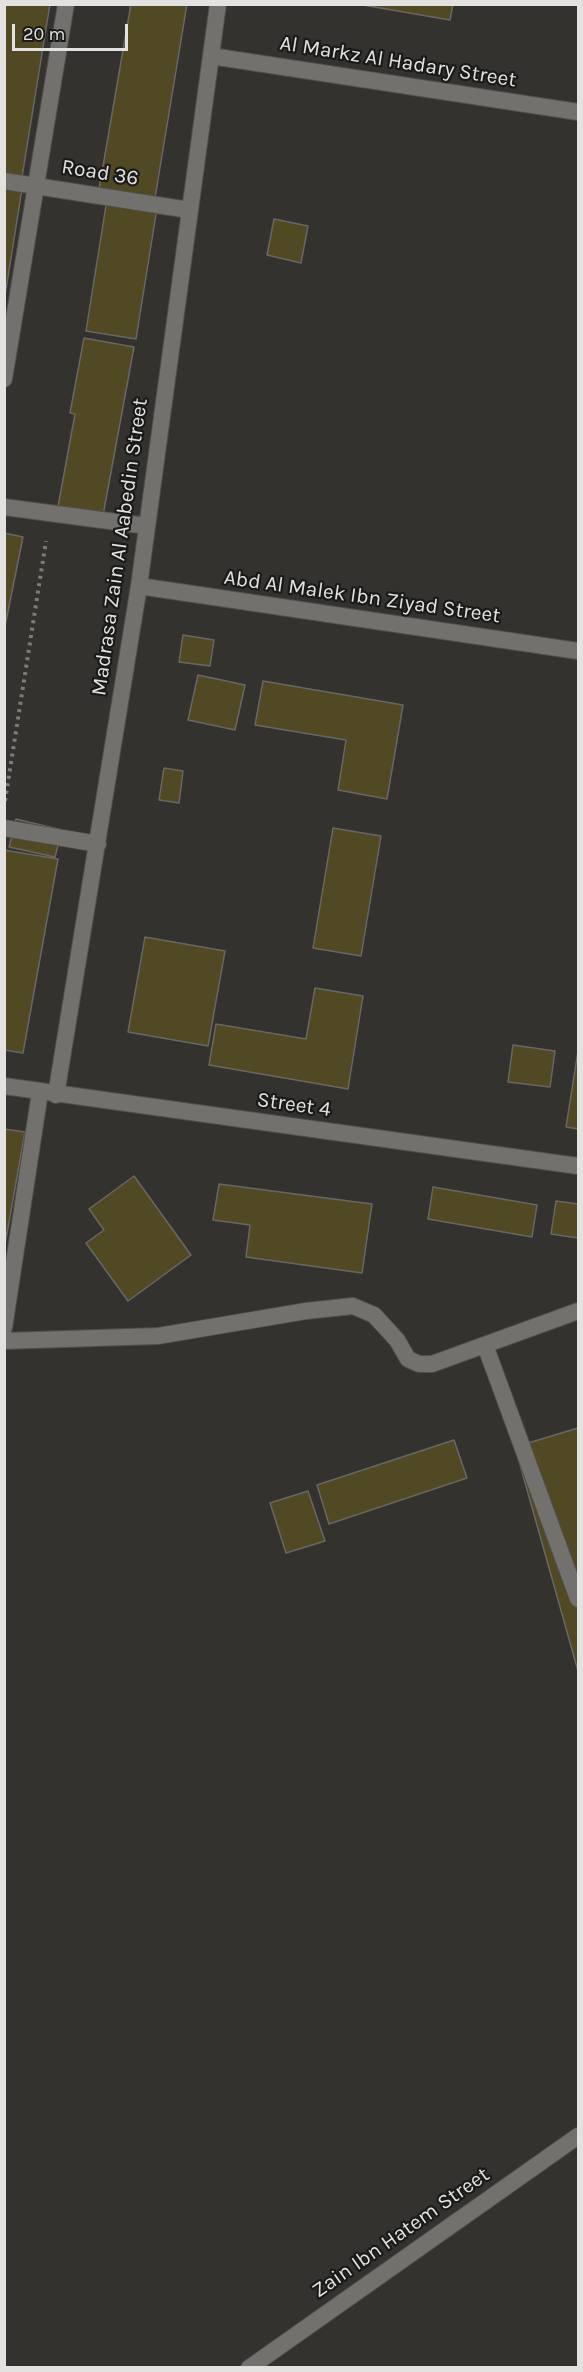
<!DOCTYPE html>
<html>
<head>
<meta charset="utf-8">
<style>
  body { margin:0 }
  #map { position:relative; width:583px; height:2372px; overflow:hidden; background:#33322f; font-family:Karla,sans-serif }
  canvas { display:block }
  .frame { position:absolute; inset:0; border:6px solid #e3e2e0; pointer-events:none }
  .scale { position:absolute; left:12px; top:24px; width:116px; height:27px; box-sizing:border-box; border:3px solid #e3e2e0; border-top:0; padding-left:8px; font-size:18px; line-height:21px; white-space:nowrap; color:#e3e2e0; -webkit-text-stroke:4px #1a1a18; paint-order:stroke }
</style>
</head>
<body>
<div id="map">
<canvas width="583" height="2372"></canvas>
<div class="frame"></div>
<div class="scale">20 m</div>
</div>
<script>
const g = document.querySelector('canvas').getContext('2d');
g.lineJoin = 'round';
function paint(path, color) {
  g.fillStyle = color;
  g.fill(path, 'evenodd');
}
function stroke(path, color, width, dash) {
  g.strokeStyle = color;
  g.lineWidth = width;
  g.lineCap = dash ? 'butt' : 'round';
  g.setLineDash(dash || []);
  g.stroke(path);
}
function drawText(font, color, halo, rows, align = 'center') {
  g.font = font + ' Karla,sans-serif';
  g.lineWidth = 4.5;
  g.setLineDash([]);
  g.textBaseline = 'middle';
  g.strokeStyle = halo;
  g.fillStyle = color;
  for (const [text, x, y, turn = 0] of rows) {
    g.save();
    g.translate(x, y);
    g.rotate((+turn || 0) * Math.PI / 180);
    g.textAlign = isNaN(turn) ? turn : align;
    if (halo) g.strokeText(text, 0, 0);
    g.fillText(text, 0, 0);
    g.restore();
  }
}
const building = new Path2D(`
  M 4,4 L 50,4 L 22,177 L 4,174 Z
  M 131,4 L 187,4 L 155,198 L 99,189 Z
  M 357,4 L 453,4 L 450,20 Z
  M 4,186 L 22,189 L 4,302 Z
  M 107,199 L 157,208 L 136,339 L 86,331 Z
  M 274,219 L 308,226 L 301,263 L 267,255 Z
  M 84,338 L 134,347 L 102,521 L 57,512 L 75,414 L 70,413 Z
  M 4,533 L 23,537 L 4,631 Z
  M 183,635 L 214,640 L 210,666 L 179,662 Z
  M 198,675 L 245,685 L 235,730 L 188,720 Z
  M 263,681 L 403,705 L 387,799 L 338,790 L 346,740 L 255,725 Z
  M 164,768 L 183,771 L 179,803 L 159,800 Z
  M 16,819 L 62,830 L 55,857 L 9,847 Z
  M 333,828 L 381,836 L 361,956 L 313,948 Z
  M 4,850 L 58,859 L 23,1053 L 4,1050 Z
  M 145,937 L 225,951 L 208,1046 L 128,1032 Z
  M 315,988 L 363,996 L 348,1089 L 209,1065 L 216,1024 L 306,1039 Z
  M 513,1045 L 555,1051 L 550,1087 L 508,1082 Z
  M 578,1051 L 578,1129 L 566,1127 Z
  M 4,1129 L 25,1132 L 4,1250 Z
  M 134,1176 L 191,1255 L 128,1301 L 86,1243 L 104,1230 L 89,1209 Z
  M 219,1184 L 372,1204 L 362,1273 L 246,1257 L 250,1225 L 213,1220 Z
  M 433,1187 L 537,1205 L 532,1237 L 428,1219 Z
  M 556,1201 L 578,1204 L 578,1238 L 551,1234 Z
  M 578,1428 L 578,1671 L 515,1447 Z
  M 454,1440 L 467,1478 L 329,1524 L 317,1485 Z
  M 308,1491 L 325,1541 L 286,1553 L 270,1503 Z`);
paint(building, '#514924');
stroke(building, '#686763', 1.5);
const service = new Path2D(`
  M 4,1328 L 40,1092
  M 4,1341 L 158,1336 L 306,1311 L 353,1306 L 374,1315 L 397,1340 L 408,1359 L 419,1364 L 432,1364 L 578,1311
  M 485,1345 L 578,1599`);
const minor = new Path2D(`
  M 211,56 L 578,112
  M 4,181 L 189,210
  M 4,379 L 66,4
  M 4,507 L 147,526
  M 139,586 L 578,651
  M 4,828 L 98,844
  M 4,1086 L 578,1166
  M 56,1095 L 139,586 L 218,4
  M 249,2368 L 578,2136`);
stroke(service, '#4f4e4b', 18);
stroke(minor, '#4f4e4b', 18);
stroke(new Path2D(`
  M 5,801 L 46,541`), '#7d7c79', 4, [3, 4.5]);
stroke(service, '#72716e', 16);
stroke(minor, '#72716e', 16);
drawText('21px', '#e3e2e0', '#1a1a18', [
  ["Al Markz Al Hadary Street",398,62,9],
  ["Road 36",100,173,9],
  ["Madrasa Zain Al Aabedin Street",120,547,-82],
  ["Abd Al Malek Ibn Ziyad Street",362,597,8],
  ["Street 4",294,1105,8],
  ["Zain Ibn Hatem Street",401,2233,-35]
]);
</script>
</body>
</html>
